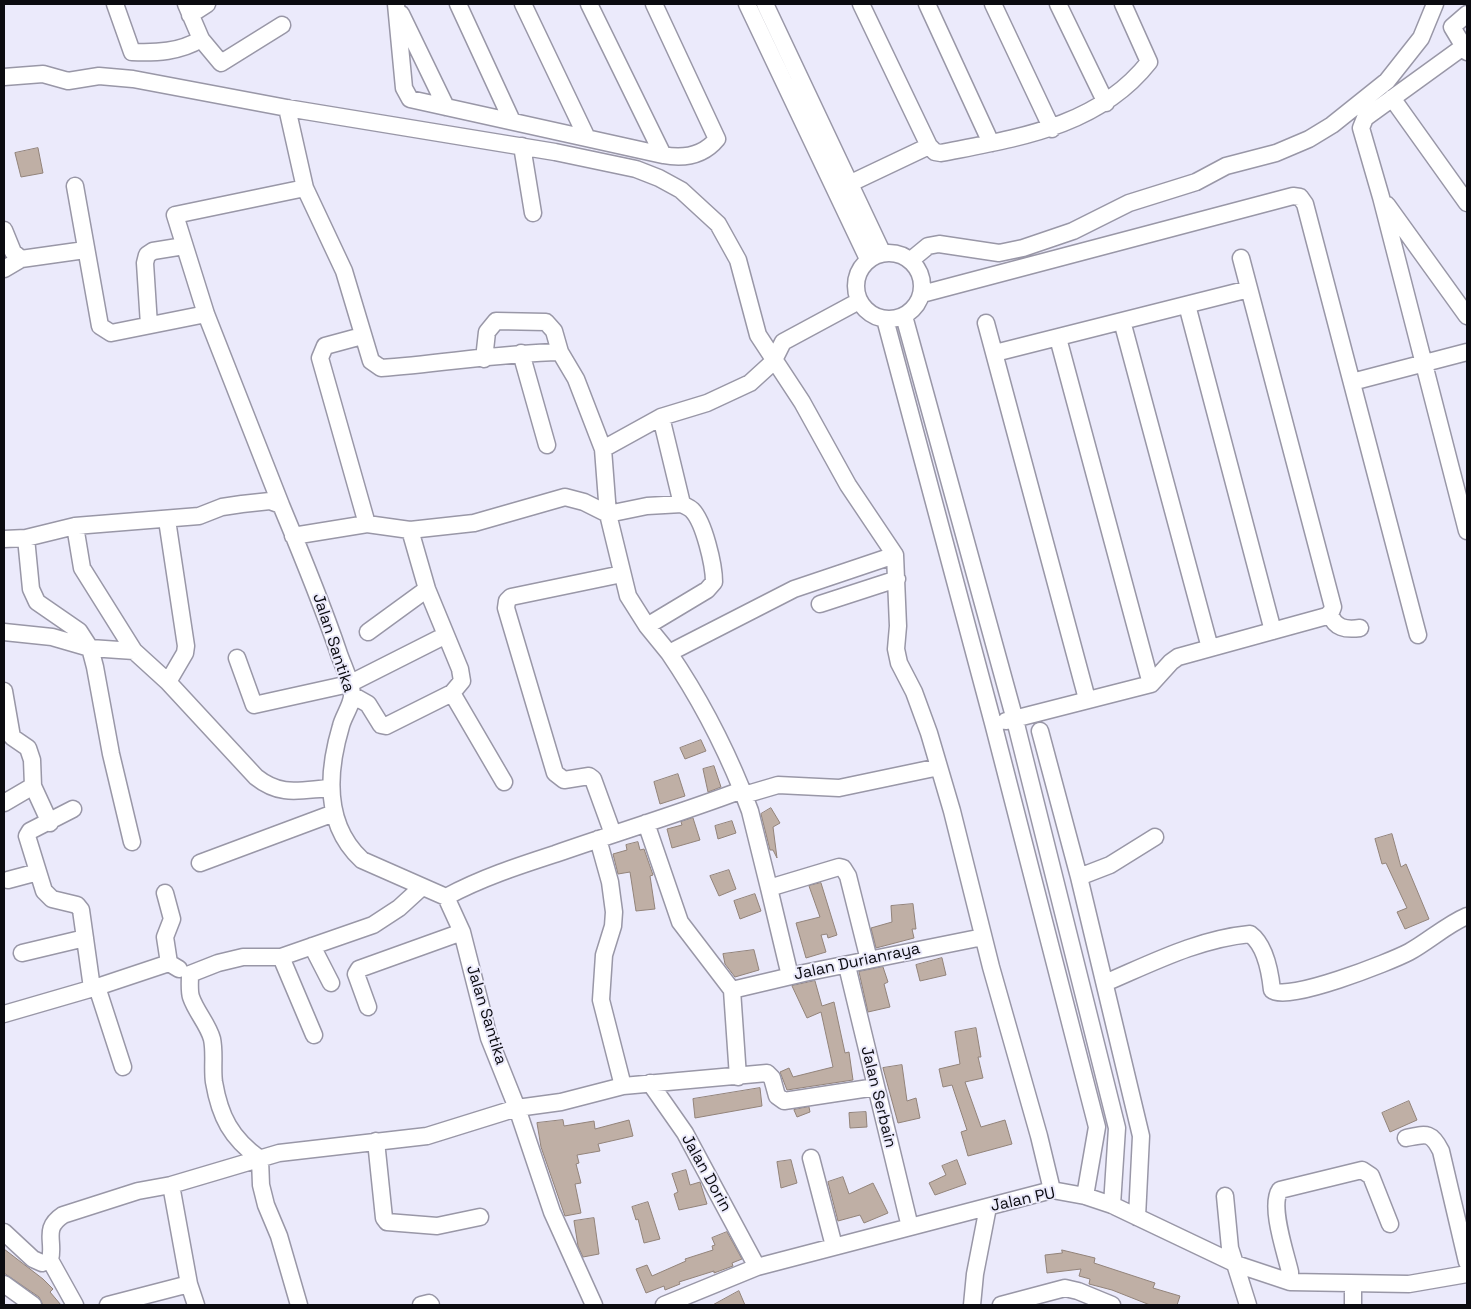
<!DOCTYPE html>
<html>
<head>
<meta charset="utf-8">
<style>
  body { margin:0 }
  #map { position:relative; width:1471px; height:1309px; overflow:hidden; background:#ebeafb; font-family:"Space Grotesk",sans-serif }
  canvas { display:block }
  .frame { position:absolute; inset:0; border:5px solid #0b0b10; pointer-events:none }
</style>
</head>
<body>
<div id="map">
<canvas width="1471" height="1309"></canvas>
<div class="frame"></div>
</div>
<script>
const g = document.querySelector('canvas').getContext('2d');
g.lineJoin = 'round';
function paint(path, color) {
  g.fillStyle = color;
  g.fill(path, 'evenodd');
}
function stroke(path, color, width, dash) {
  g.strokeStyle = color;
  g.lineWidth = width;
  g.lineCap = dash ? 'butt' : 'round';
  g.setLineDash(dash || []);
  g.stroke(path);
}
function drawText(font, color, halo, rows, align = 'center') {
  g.font = font + ' "Space Grotesk",sans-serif';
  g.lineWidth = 4;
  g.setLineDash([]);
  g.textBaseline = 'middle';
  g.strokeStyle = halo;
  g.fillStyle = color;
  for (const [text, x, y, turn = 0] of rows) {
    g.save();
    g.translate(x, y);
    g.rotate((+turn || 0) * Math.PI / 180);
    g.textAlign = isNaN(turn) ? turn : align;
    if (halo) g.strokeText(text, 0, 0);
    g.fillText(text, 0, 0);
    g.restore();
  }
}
const building = new Path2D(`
  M 38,148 L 43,173 L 21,177 L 15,153 Z
  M 701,740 L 706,751 L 685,759 L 680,748 Z
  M 714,766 L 721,787 L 708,792 L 703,769 Z
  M 678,774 L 685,796 L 660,804 L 654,782 Z
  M 771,808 L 780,823 L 773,827 L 777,858 L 773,850 L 770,850 L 761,814 Z
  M 693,818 L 700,840 L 672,848 L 667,829 L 682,825 L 681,822 Z
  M 732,821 L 736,833 L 718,839 L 715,826 Z
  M 1392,834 L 1401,867 L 1406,864 L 1429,919 L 1405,929 L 1397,912 L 1407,908 L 1386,863 L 1382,864 L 1375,839 Z
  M 638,842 L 640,850 L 644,849 L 653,875 L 650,876 L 655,909 L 636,911 L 630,872 L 618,874 L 613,854 L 627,850 L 626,845 Z
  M 729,870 L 736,889 L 719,896 L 710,876 Z
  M 821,883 L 837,935 L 828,938 L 827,934 L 821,935 L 826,952 L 806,958 L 796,923 L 820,917 L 809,886 Z
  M 755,894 L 761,911 L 740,919 L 734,901 Z
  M 913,904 L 916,929 L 912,929 L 914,938 L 876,948 L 871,928 L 892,922 L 891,906 Z
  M 754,950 L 759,970 L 735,977 L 725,964 L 723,954 Z
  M 942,958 L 946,975 L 920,981 L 916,965 Z
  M 883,967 L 888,982 L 884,984 L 890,1007 L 868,1012 L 859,972 Z
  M 815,981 L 822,1006 L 834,1002 L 845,1053 L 849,1052 L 853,1080 L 787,1090 L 780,1072 L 789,1068 L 793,1077 L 833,1067 L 821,1012 L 807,1018 L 792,986 Z
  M 976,1028 L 981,1057 L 978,1057 L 983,1078 L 965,1082 L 981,1127 L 1005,1120 L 1012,1144 L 968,1156 L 961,1132 L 967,1130 L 952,1085 L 943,1087 L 939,1069 L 960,1064 L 955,1032 Z
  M 902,1065 L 907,1101 L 916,1098 L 920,1118 L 898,1123 L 883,1068 Z
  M 760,1088 L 762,1106 L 695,1118 L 693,1099 Z
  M 1409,1101 L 1417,1120 L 1390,1132 L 1382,1113 Z
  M 809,1107 L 810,1112 L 797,1117 L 794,1110 Z
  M 866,1112 L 867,1127 L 850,1128 L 849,1113 Z
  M 563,1120 L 564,1126 L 594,1121 L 595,1129 L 629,1120 L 633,1136 L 598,1144 L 600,1151 L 577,1155 L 579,1163 L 576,1164 L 581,1183 L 575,1184 L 581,1213 L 565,1216 L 541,1147 L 537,1123 Z
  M 791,1160 L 797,1183 L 781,1188 L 777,1162 Z
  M 957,1160 L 966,1184 L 935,1195 L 929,1183 L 946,1175 L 942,1166 Z
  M 686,1170 L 690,1185 L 700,1182 L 707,1204 L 679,1210 L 674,1194 L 678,1192 L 672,1174 Z
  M 843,1177 L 849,1194 L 873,1183 L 888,1213 L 864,1223 L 860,1215 L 838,1221 L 828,1182 Z
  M 648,1202 L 660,1239 L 644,1243 L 638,1219 L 636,1220 L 632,1207 Z
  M 594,1218 L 599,1254 L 583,1257 L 578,1246 L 574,1221 Z
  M 727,1232 L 742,1259 L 732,1263 L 733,1266 L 714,1273 L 714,1271 L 679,1282 L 680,1284 L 665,1290 L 664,1286 L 646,1293 L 636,1269 L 647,1265 L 652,1276 L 686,1261 L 685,1259 L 713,1250 L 712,1246 L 715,1245 L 712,1238 Z
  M 4,1249 L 43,1279 L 53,1289 L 50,1292 L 61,1305 L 43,1305 L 39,1297 L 4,1273 Z
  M 1062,1250 L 1095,1258 L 1094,1263 L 1155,1283 L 1153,1288 L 1180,1296 L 1177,1305 L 1150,1305 L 1112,1290 L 1089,1284 L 1090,1279 L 1079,1276 L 1081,1269 L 1047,1273 L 1045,1255 L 1062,1253 Z
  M 739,1291 L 745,1305 L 713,1305 Z`);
paint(building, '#bfafa5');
stroke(building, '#92837a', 1);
const minor = new Path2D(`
  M 115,4 L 132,52 C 156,53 180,52 201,39 L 221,63 L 282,25
  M 186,4 L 201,39
  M 396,4 L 404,88 L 410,99 L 663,155
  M 458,4 L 512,121
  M 523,4 L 587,138
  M 589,4 L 663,155 C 684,159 703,156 717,139 L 654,4
  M 747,4 L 868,259
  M 765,4 L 882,252
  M 861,4 L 929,146
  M 927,4 L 991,143
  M 993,4 L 1052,129
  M 1058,4 L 1106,103
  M 401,14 L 446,107
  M 1467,14 L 1452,27 L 1467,52
  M 190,15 L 207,4
  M 1463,47 L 1365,118 L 1361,128 L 1381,197 L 1467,531
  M 4,77 L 43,74 L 68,81 L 99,76 L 133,79 L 287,108 L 555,152 L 636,169 L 659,178 L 681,190 L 718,224 L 738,260 L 758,335 L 802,402 L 848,485 L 895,555 L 898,626 L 896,649 L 899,663 L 914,692 L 929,733 L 952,811 L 991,967 L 1039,1136 L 1052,1190
  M 1392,98 L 1467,203
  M 287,108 L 305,188 L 344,271 L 371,361 L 381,368 C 441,364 500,353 560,352 L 576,379 L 603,449 L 608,514 L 647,506 L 682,504 L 661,417
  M 522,146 L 533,213
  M 851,183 L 929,146 L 935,152 L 941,153 C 1017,138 1098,127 1149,62 L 1123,4
  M 75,186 L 100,326 L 111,333 L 206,314
  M 1387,205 L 1467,316
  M 4,230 L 13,252 L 21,259
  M856 286a33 33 0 1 1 66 0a33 33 0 1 1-66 0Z
  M 911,260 L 928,246 L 939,244 L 999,253 L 1023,248 L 1073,231 L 1129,203 L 1196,182 L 1226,166 L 1276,153 L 1309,139 L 1332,125 L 1387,81 L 1421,38 L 1435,4
  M 4,269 L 21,259 L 85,250
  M 922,294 L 1293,196 L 1300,197 L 1305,204 L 1418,635
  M 1187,305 L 1273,631
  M 904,316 L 1015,720 L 1117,1128 L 1112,1205
  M 885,319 L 993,723 L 1097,1127 L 1085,1196
  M 1122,321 L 1210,648
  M 986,323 L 1087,699
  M 149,325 L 145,263 L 147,255 L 153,251 L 184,246
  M 362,336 L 325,346 L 320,358 L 367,524
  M 1058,338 L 1151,684
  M 521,353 L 547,445
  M 995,353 L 1249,289
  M 484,359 L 487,332 L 496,321 L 546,322 L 554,331 L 560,352
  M 1352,382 L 1467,352
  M 603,449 L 661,417 L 707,403 L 750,383 L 773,362 L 783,342 L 859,301
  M 281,505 L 206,314 L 175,215 L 305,188
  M 167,520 L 186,646 L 185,653 L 168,682
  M 75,526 L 82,568 L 134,651 L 168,682 L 256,777 C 281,797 300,790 330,788
  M 410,530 L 427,589 L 460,669 L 462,681 L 452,693 L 504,782
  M 293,536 L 367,524 L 410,530 L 474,523 L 565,497 L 584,502 L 608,514 L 628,596 L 647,626 L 669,653
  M 26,538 L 31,589 L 37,602 L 79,631 L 90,648 L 95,667 L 111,754 L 132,842
  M 4,539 L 26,538 L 75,526 L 199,516 L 222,507 L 242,504 L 270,501 L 281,505 C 301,553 321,601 338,651 C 342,664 351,680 352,694 C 353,703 343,717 341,726 C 327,773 324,825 362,860 L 446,897 L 462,932 L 489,1038 L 517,1108 L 552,1212 L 594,1305
  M 820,604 L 897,579
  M 1330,614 C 1335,628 1345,630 1360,628
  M 647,626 L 707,590 L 714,582 C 714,565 704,522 692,510 C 689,507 685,506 682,504
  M 4,632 L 52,637 L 90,648 L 134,651
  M 368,632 L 427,589
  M 237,658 L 254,705 L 349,684 L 446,635
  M 4,691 L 12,737 L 28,748 L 32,760 L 33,786 L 50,823
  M 352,695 L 368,704 L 381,725 L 386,726 L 452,693
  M 1006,721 L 1151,684 L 1171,662 L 1178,657 L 1327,616 L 1331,612 L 1333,607 L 1241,258
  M 1040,731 L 1079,877 L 1141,1136 L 1137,1217
  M 742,790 L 750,811 L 769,888
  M 744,795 L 778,785 L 839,788 L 939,767
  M 4,803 L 33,786
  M 73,809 L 30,831 L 27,836 L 44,891 L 52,899 L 77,905 L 81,910 L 92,988
  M 646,823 L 680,922 L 732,990 L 738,1077
  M 613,834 L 593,779 L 589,776 L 564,780 L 555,773 L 506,608 L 507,601 L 511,597 L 622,574
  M 598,839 L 610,882 L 614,912 L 613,926 L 604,955 L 601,1000 L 623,1086
  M 200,863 L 334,813
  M 1079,877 L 1110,865 L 1155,837
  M 8,880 L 38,872
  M 165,893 L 172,919 L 165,937 L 169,963 L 179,969
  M 446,897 C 481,878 518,866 555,854 C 618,832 681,813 742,790 C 722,741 699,697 669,653 L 794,589 L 895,555
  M 312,946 L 331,983
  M 22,953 L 85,938
  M 281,957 L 314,1035
  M 847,966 L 910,1227
  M 190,974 C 190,982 189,991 191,997 C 196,1012 208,1024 212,1039 C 215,1053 212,1068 214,1082 C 220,1117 231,1138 260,1159 L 261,1185 L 266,1205 L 279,1236 L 299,1305
  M 190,974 L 218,963 L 243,957 L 281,957 L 373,925 L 399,908 L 422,887
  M 790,976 L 769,888 L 839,867 L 843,868 L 848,876 L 869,960
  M 1105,983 C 1152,963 1198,939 1250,934 C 1265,945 1270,971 1272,990 C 1286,1003 1390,962 1409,952 C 1429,941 1446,925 1467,916
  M 732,990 L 804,973 L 983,937
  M 368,1007 L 356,974 L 359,969 L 462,932
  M 4,1014 L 97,987
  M 123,1067 L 97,987 L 169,963
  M 650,1083 L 685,1133 L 757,1267
  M 1406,1138 C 1426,1134 1431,1131 1441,1151 L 1467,1262
  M 376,1141 L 384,1218 L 387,1222 L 437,1226 L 480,1217
  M 811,1158 L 834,1246
  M 1225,1196 L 1230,1248 L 1248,1305
  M 4,1232 L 33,1259 L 42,1263 L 50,1260 C 55,1241 42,1229 63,1215 L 138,1191 L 171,1185 L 279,1153 L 427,1136 L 517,1108 L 561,1102 L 623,1086 L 767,1073 L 772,1078 L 777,1096 L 784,1101 L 876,1087
  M 50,1260 L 75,1305
  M 1290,1282 L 1290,1272 C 1286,1254 1269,1206 1280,1190 L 1362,1170 L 1371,1176 L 1390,1224
  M 4,1284 L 33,1305
  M 189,1284 L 196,1305
  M 108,1305 L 189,1284 L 171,1185
  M 421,1305 L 429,1303 L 431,1305
  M 664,1305 L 757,1267 L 1052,1190 L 1085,1196 L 1112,1205 L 1236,1264 L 1290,1282 L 1409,1284 L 1467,1274
  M 972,1305 L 975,1274 L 988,1207
  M 1001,1305 L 1065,1288 L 1078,1291 L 1112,1305
  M 1353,1305 L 1353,1284`);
stroke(minor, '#9997a7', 19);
stroke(minor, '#fff', 16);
drawText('16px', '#0b0b10', '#ebeafb', [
  ["Jalan Santika",333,643,72],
  ["Jalan Durianraya",857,962,-12],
  ["Jalan Santika",486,1015,73],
  ["Jalan Serbain",878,1097,76],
  ["Jalan Dorin",706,1173,61],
  ["Jalan PU",1023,1200,-12]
]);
</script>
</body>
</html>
